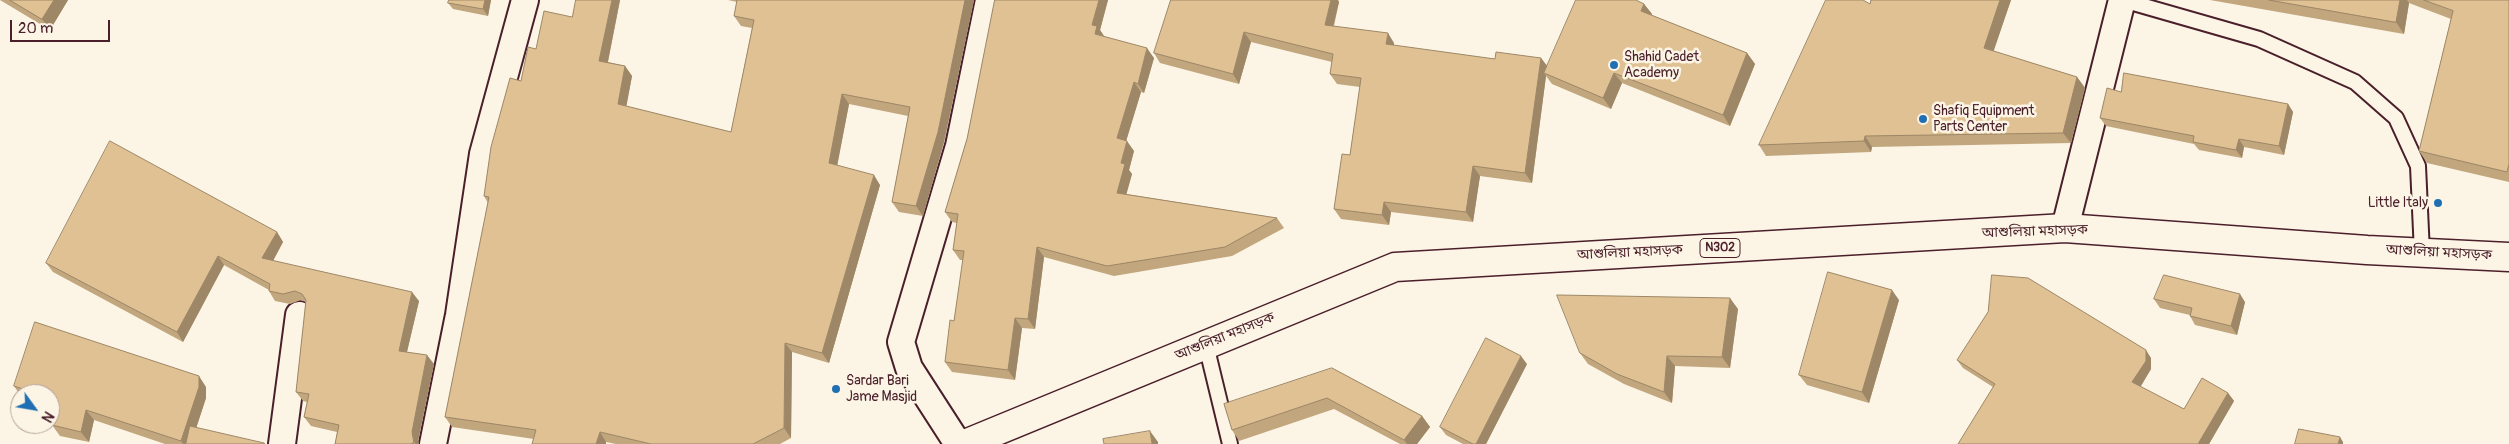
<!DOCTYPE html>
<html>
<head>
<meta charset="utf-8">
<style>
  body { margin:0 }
  #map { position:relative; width:2509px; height:444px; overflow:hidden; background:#fcf5e5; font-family:Pangolin,sans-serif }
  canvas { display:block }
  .north { position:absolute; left:10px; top:384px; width:50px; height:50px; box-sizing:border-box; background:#fcf5e5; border:1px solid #b59f9b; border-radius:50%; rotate:122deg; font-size:14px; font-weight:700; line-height:20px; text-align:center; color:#4a1f2b }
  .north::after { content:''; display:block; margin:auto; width:18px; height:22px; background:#1f6fb2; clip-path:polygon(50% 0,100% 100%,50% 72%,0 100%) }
  .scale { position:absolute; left:10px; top:20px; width:100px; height:22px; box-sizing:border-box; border:2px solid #4a1f2b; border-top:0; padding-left:6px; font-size:15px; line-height:18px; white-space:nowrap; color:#4a1f2b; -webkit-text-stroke:4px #fcf5e5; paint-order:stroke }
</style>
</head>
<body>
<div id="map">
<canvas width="2509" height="444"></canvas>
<div class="north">N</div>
<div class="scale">20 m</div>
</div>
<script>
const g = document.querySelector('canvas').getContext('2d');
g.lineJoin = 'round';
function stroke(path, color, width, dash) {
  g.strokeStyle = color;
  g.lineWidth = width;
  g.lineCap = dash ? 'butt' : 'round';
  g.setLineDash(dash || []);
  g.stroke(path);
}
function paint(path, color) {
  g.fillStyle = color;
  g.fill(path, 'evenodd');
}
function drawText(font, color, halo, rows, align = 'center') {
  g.font = font + ' Pangolin,"Noto Sans Bengali",sans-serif';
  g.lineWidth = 5;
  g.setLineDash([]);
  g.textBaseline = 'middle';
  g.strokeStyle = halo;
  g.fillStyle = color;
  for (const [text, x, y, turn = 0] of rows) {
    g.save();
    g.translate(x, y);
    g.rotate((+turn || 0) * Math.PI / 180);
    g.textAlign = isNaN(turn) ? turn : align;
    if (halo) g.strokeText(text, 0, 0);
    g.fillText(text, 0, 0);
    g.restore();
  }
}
const service = new Path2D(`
  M 2123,0 L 2259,39 L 2355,82 L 2396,118 L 2418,166 L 2422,253
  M 1206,345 L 1230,444`);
const minor = new Path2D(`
  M 2065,228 L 2122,0
  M 282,444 L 299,315
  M 433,444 L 459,315 L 483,154 L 525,0
  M 958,444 L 909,368 L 901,342 L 959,146 L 989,0`);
const trunk = new Path2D(`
  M 965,444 L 1395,267 L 2065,228 L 2367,250 L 2509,257`);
stroke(service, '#4a1f2b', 18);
stroke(minor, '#4a1f2b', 30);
stroke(trunk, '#4a1f2b', 31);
stroke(service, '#fcf5e5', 14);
stroke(minor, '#fcf5e5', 26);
stroke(trunk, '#fcf5e5', 28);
paint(new Path2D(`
  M 0,0 L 68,0 L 50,30 Z
  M 491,0 L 488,16 L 453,9 L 448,3 Z
  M 620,0 L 608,62 L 625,66 L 632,76 L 626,106 L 731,132 L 752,28 L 741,26 L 734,16 L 737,2 L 728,0 L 974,0 L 944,142 L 923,216 L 899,212 L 892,202 L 908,116 L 849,104 L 837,165 L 880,185 L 829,363 L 792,352 L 791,438 L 780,444 L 616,444 L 606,442 L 534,439 L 452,427 L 445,417 L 488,203 L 484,196 L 521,81 L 536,49 L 572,17 Z
  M 995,0 L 1108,0 L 1100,30 L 1104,36 L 1154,58 L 1144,93 L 1141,92 L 1126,141 L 1134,151 L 1129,170 L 1132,174 L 1126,194 L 1277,218 L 1284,228 L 1232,256 L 1114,276 L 1044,257 L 1035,329 L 1022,328 L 1015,380 L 952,372 L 945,362 L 954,321 L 963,260 L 960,260 L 953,250 L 957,223 L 952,222 L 945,212 L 967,139 Z
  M 1171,0 L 1338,0 L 1339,2 L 1334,26 L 1394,43 L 1394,46 L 1495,59 L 1541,58 L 1547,67 L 1644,4 L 1652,14 L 1651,15 L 1747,53 L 1755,64 L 1730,126 L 1622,83 L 1611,109 L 1552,84 L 1546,76 L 1532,183 L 1480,176 L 1473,222 L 1391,212 L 1389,225 L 1341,219 L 1334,209 L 1350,155 L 1360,87 L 1337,84 L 1330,74 L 1332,62 L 1251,42 L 1239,84 L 1160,63 L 1154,53 Z
  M 1871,0 L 2011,0 L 1993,51 L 2077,77 L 2085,88 L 2071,143 L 1872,147 L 1871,152 L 1766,156 L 1759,145 L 1870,4 Z
  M 2210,0 L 2509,0 L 2509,182 L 2427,163 L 2419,151 L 2451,19 L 2409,3 L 2404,34 Z
  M 2121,92 L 2288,104 L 2293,112 L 2284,155 L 2244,147 L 2242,158 L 2199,150 L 2194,144 L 2106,126 L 2100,118 Z
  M 277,232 L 283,242 L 273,261 L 419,301 L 407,352 L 434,364 L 418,441 L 419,444 L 335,444 L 337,432 L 311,426 L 304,417 L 307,402 L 303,401 L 296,392 L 306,302 L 301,300 L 290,304 L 275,301 L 269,291 L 269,290 L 224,265 L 183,342 L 53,272 L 46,263 Z
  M 2154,299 L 2245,302 L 2237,335 L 2195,325 L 2190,316 L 2190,315 L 2160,308 Z
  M 1899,300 L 1869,403 L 1807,385 L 1799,375 Z
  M 1738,309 L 1730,368 L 1675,366 L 1672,403 L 1624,384 L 1588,364 L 1580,353 Z
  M 2151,358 L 2151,369 L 2140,387 L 2184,409 L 2228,393 L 2234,401 L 2209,444 L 1993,387 L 1963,368 L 1957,360 Z
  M 1527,364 L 1486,444 L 1463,444 L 1446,435 L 1440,427 Z
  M 1332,368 L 1422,416 L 1430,427 L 1417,444 L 1400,444 L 1334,409 L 1239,441 L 1232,430 Z
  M 14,386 L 206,387 L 206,398 L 196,428 L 265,444 L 165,444 L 94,420 L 89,442 L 60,436 L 52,425 L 56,408 L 50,406 L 50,394 L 20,394 L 20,395 Z`), '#c1a67e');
paint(new Path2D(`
  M 54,0 L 68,0 L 50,30 L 42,19 Z
  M 485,0 L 491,0 L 488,16 L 483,9 Z
  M 612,0 L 620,0 L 606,71 L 599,61 Z
  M 965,0 L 974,0 L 944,142 L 923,216 L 916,206 Z
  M 1099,0 L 1108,0 L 1100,30 L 1104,36 L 1095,34 L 1092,25 Z
  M 1331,0 L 1338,0 L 1339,2 L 1331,35 L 1325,25 Z
  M 2000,0 L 2011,0 L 1991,59 L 1984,48 Z
  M 2400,0 L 2407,0 L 2409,3 L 2404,34 L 2396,22 Z
  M 1644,4 L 1652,14 L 1648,22 L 1641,11 Z
  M 1244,32 L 1251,42 L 1239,84 L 1233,74 Z
  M 1388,33 L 1394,43 L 1393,54 L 1386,44 Z
  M 1147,48 L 1154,58 L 1144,93 L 1138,84 Z
  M 1747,53 L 1755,64 L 1730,126 L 1723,115 Z
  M 1541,58 L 1548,67 L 1544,73 L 1546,76 L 1532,183 L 1525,173 Z
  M 625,66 L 632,76 L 625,114 L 618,104 Z
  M 1614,73 L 1622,83 L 1611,109 L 1603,98 Z
  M 2077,77 L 2085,88 L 2071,143 L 2063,133 Z
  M 1134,82 L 1141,92 L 1124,148 L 1117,138 Z
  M 842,94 L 849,104 L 836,172 L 829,163 Z
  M 2288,104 L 2293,112 L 2284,155 L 2279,146 Z
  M 1865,136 L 1872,147 L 1871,152 L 1864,141 Z
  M 2239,139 L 2244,147 L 2242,158 L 2236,150 Z
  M 1127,141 L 1134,151 L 1129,170 L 1132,174 L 1124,203 L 1117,193 L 1121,163 Z
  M 1473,166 L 1480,176 L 1473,222 L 1466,212 Z
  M 874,175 L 880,185 L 829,363 L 822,353 Z
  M 1384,202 L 1391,212 L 1389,225 L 1382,215 Z
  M 277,232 L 283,242 L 269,268 L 262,258 Z
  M 1037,247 L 1044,257 L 1035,329 L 1028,319 Z
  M 218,256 L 224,265 L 183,342 L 177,332 Z
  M 1892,290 L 1899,300 L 1869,403 L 1862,392 Z
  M 412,292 L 419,301 L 405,360 L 399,351 Z
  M 2240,294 L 2245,302 L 2237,335 L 2231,326 Z
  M 1730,298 L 1738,309 L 1730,368 L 1722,357 Z
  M 1015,318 L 1022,328 L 1015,380 L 1008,370 Z
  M 785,343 L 792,352 L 791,438 L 784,428 Z
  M 2146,350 L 2151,358 L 2151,369 L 2138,391 L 2132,382 Z
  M 427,355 L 434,364 L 418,441 L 419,444 L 415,444 L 412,432 Z
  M 1521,356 L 1527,364 L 1486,444 L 1476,444 Z
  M 1667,356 L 1675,366 L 1672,403 L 1664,392 Z
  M 199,376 L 206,387 L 206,398 L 191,444 L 183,444 L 181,441 Z
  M 2228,393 L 2234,401 L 2209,444 L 2198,444 Z
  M 86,410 L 94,420 L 89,442 L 81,432 Z
  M 1422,416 L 1430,427 L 1417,444 L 1407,444 L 1404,440 Z
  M 1150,431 L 1158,442 L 1158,444 L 1152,444 Z
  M 600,432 L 606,442 L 606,444 L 596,444 Z
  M 2340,437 L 2343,442 L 2343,444 L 2338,444 Z`), '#9d8767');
const building = new Path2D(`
  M 10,0 L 54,0 L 42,19 Z
  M 449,0 L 485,0 L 483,9 L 448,3 Z
  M 576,0 L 612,0 L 599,61 L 625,66 L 618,104 L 731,132 L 754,20 L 734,16 L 737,0 L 965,0 L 938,132 L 916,206 L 892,202 L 910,107 L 842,94 L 829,163 L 874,175 L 822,353 L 785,343 L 784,428 L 753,444 L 651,444 L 600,432 L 596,444 L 532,444 L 536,430 L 445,417 L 489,197 L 484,196 L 491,147 L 510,78 L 521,81 L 528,47 L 536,49 L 544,11 L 572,17 Z
  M 995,0 L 1099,0 L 1092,25 L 1097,26 L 1095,34 L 1147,48 L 1138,84 L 1134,82 L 1117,138 L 1127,141 L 1121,163 L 1125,164 L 1117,193 L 1277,218 L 1225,247 L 1107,266 L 1037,247 L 1028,319 L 1015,318 L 1008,370 L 945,362 L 950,320 L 954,321 L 964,251 L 953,250 L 958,214 L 945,212 L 967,139 Z
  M 1171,0 L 1331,0 L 1325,25 L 1388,33 L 1386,44 L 1495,59 L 1496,52 L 1541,58 L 1525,173 L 1473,166 L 1466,212 L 1384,202 L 1382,215 L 1334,209 L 1342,154 L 1350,155 L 1361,78 L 1330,74 L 1333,54 L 1244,32 L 1233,74 L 1154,53 Z
  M 1576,0 L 1636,0 L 1644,4 L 1641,11 L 1747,53 L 1723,115 L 1614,73 L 1603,98 L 1544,73 Z
  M 1826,0 L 1863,0 L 1870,4 L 1871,0 L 2000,0 L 1984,48 L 2077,77 L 2063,133 L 1865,136 L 1864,141 L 1759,145 Z
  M 2269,0 L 2400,0 L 2396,22 Z
  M 2424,0 L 2509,0 L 2509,164 L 2507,172 L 2419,151 L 2453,11 Z
  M 2124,73 L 2288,104 L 2279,146 L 2239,139 L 2236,150 L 2193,142 L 2194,136 L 2100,118 L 2107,88 L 2121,92 Z
  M 110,141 L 277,232 L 262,258 L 412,292 L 399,351 L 427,355 L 412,432 L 414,443 L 412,443 L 412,444 L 335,444 L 339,425 L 304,417 L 309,394 L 296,392 L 306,300 L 302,294 L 295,291 L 283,294 L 269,291 L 270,284 L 218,256 L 177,332 L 46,263 Z
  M 1828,272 L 1892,290 L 1862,392 L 1799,375 Z
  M 1992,275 L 2028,278 L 2146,350 L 2146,361 L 2132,382 L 2184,409 L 2202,378 L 2228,393 L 2198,444 L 1958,444 L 1995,384 L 1957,360 L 1988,312 Z
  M 2164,275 L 2240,294 L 2231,326 L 2190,316 L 2192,308 L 2154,299 Z
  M 1557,295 L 1730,298 L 1722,357 L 1667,356 L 1664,392 L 1617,374 L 1580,353 Z
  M 35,322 L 199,376 L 199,387 L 181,441 L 86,410 L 81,432 L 52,425 L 58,401 L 50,398 L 50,394 L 38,394 L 14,386 Z
  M 1486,338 L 1521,356 L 1476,444 L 1473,444 L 1440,427 Z
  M 1332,368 L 1422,416 L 1404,440 L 1327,398 L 1232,430 L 1224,404 Z
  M 190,426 L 264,443 L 265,444 L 186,444 Z
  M 2299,429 L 2340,437 L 2338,444 L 2295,444 Z
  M 1150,431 L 1152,444 L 1104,444 L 1103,439 Z`);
paint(building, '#e0c193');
stroke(building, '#9d8767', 1);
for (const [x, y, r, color] of [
  [1614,65,5,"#1f6fb2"],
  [1923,119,5,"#1f6fb2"],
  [2438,203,5,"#1f6fb2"],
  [836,389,5,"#1f6fb2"]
]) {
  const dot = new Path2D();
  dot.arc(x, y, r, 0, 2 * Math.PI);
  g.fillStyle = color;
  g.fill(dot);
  stroke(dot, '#fcf5e5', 2);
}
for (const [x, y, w] of [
  [1720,248,40]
]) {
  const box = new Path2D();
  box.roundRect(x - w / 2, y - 9.5, w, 19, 4);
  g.fillStyle = '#fcf5e5';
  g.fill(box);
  stroke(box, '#4a1f2b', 1);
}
drawText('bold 12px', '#4a1f2b', null, [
  ["N302",1720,248]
]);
drawText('14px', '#4a1f2b', '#fcf5e5', [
  ["Shahid Cadet",1624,57],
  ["Academy",1624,73],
  ["Shafiq Equipment",1933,111],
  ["Parts Center",1933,127],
  ["Little Italy",2428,203,"right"],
  ["Sardar Bari",846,381],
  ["Jame Masjid",846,397]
], 'left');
drawText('14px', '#4a1f2b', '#fcf5e5', [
  ["আশুলিয়া মহাসড়ক",2035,232,-2],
  ["আশুলিয়া মহাসড়ক",1630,253,-3],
  ["আশুলিয়া মহাসড়ক",2439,253,3],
  ["আশুলিয়া মহাসড়ক",1225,337,-22]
]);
</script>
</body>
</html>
